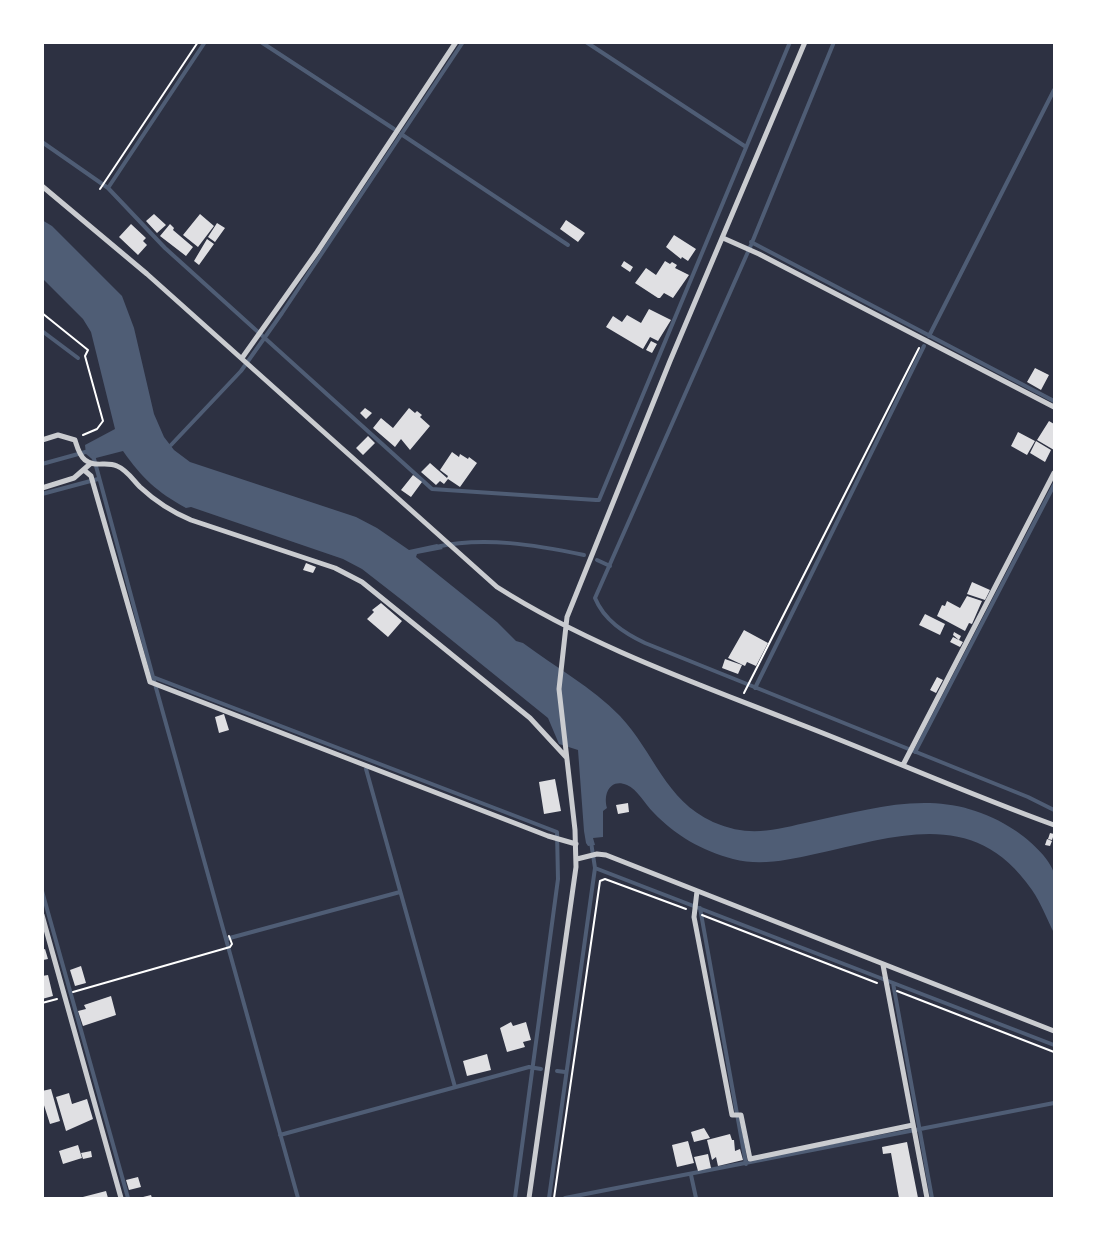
<!DOCTYPE html>
<html>
<head>
<meta charset="utf-8">
<style>
  body { margin:0 }
  #map { position:relative; width:1097px; height:1241px; overflow:hidden; background:#2d3142; font-family:"PT Sans",sans-serif }
  canvas { display:block }
  .frame { position:absolute; inset:0; border:44px solid #fff; pointer-events:none }
</style>
</head>
<body>
<div id="map">
<canvas width="1097" height="1241"></canvas>
<div class="frame"></div>
</div>
<script>
const g = document.querySelector('canvas').getContext('2d');
g.lineJoin = 'round';
function paint(path, color) {
  g.fillStyle = color;
  g.fill(path, 'evenodd');
}
function stroke(path, color, width, dash) {
  g.strokeStyle = color;
  g.lineWidth = width;
  g.lineCap = dash ? 'butt' : 'round';
  g.setLineDash(dash || []);
  g.stroke(path);
}
paint(new Path2D(`
  M 42,220 L 52,226 L 122,296 L 134,328 L 154,414 L 164,437 L 174,450 L 190,462 L 356,517 L 377,528 L 409,550 L 437,544 L 443,549 L 417,554 L 416,557 L 497,622 L 516,641 L 523,643 C 555,667 592,687 620,716 C 654,752 665,800 713,822 C 748,837 770,831 805,823 C 882,807 945,784 1016,831 C 1029,840 1049,857 1054,873 C 1058,884 1054,919 1054,933 C 1047,919 1041,903 1032,890 C 974,806 897,837 815,854 C 789,860 760,866 733,859 C 701,850 676,836 653,812 C 645,804 637,789 627,785 C 610,778 603,794 607,808 L 603,811 L 603,837 L 593,838 L 595,845 L 588,846 L 586,843 L 584,831 L 578,750 L 559,744 L 548,718 L 407,604 L 362,569 L 343,559 L 191,507 L 186,508 C 157,492 142,478 123,451 L 92,459 L 86,454 L 85,445 L 115,429 L 91,332 L 83,319 L 43,279 Z`), '#4f5d75');
stroke(new Path2D(`
  M 261,42 L 394,129
  M 586,42 L 746,147
  M 834,42 L 751,245 L 595,598 C 604,620 624,633 645,643 L 1028,797 L 1054,810
  M 401,134 L 568,245
  M 42,142 L 108,188 L 165,248 L 432,489 L 596,500 L 599,500 L 790,42
  M 108,188 L 205,42
  M 751,242 L 1054,401
  M 42,331 L 78,358
  M 929,336 L 1054,90
  M 171,445 L 241,371 L 282,313 L 463,42
  M 93,455 L 153,677 L 557,832 L 558,879 L 515,1198
  M 42,464 L 89,451
  M 42,494 L 98,479
  M 436,547 C 484,536 536,545 584,555
  M 597,560 L 610,566
  M 153,677 L 298,1198
  M 755,688 L 924,346
  M 915,752 L 1054,485
  M 366,769 L 455,1087
  M 595,868 L 1054,1045
  M 42,891 L 128,1198
  M 700,908 L 746,1164
  M 226,939 L 400,892
  M 893,983 L 932,1198
  M 557,1071 L 565,1072
  M 280,1135 L 529,1067 L 541,1069
  M 691,1175 L 696,1198
  M 549,1198 L 595,868 L 591,842
  M 565,1198 L 1054,1103`), '#4f5d75', 4);
paint(new Path2D(`
  M 154,214 L 166,225 L 157,233 L 146,221 Z
  M 200,214 L 214,226 L 198,247 L 183,235 Z
  M 566,220 L 585,233 L 578,242 L 560,229 Z
  M 217,223 L 225,228 L 215,242 L 208,237 Z
  M 131,224 L 146,238 L 143,241 L 147,245 L 138,255 L 119,237 Z
  M 170,224 L 174,228 L 173,230 L 193,247 L 186,256 L 160,236 Z
  M 674,235 L 696,249 L 688,261 L 682,257 L 681,259 L 666,247 Z
  M 207,239 L 214,244 L 199,265 L 194,261 Z
  M 624,261 L 633,267 L 630,272 L 621,266 Z
  M 665,261 L 670,264 L 672,262 L 677,265 L 675,268 L 689,275 L 673,298 L 664,293 L 660,298 L 658,298 L 635,283 L 646,268 L 656,275 Z
  M 649,309 L 671,320 L 658,341 L 650,337 L 643,349 L 606,327 L 613,316 L 622,322 L 627,315 L 641,323 Z
  M 651,341 L 657,344 L 652,353 L 646,350 Z
  M 1035,368 L 1049,375 L 1041,390 L 1027,382 Z
  M 365,408 L 372,413 L 366,419 L 360,413 Z
  M 409,408 L 415,413 L 417,411 L 422,415 L 420,417 L 430,426 L 410,450 L 401,439 L 395,447 L 373,428 L 381,418 L 393,428 Z
  M 1049,421 L 1054,424 L 1054,450 L 1037,440 Z
  M 1018,432 L 1035,441 L 1027,455 L 1011,446 Z
  M 368,436 L 375,443 L 363,455 L 356,448 Z
  M 1036,441 L 1051,450 L 1045,462 L 1030,453 Z
  M 452,452 L 459,457 L 460,454 L 468,459 L 469,457 L 477,463 L 460,487 L 448,479 L 444,484 L 440,481 L 436,485 L 421,472 L 430,463 L 447,478 L 448,476 L 440,470 Z
  M 413,475 L 422,482 L 411,497 L 401,490 Z
  M 306,563 L 316,567 L 313,573 L 303,570 Z
  M 972,582 L 990,590 L 985,600 L 967,594 Z
  M 967,596 L 982,601 L 972,624 L 969,623 L 965,631 L 937,616 L 942,605 L 945,606 L 947,601 L 960,608 Z
  M 381,603 L 402,621 L 388,637 L 367,619 L 374,612 L 372,610 Z
  M 925,614 L 945,624 L 940,635 L 919,625 Z
  M 744,630 L 768,643 L 756,666 L 747,662 L 745,666 L 728,658 Z
  M 954,632 L 961,636 L 959,640 L 953,635 Z
  M 953,637 L 963,642 L 960,647 L 950,642 Z
  M 725,659 L 742,665 L 738,674 L 722,668 Z
  M 937,677 L 943,680 L 936,693 L 930,690 Z
  M 224,714 L 229,730 L 219,733 L 215,717 Z
  M 555,779 L 561,811 L 544,814 L 539,782 Z
  M 628,803 L 629,812 L 618,814 L 616,805 Z
  M 1050,833 L 1054,834 L 1052,840 L 1048,839 Z
  M 1047,839 L 1052,841 L 1050,846 L 1045,845 Z
  M 45,949 L 48,959 L 43,960 L 42,950 Z
  M 81,966 L 86,983 L 75,986 L 70,970 Z
  M 48,975 L 53,996 L 42,999 L 42,976 Z
  M 111,996 L 116,1015 L 83,1026 L 78,1011 L 86,1009 L 84,1005 Z
  M 511,1022 L 513,1026 L 526,1022 L 531,1040 L 523,1042 L 525,1047 L 507,1052 L 500,1028 Z
  M 487,1054 L 491,1070 L 467,1076 L 463,1061 Z
  M 51,1089 L 60,1121 L 50,1124 L 42,1099 L 42,1091 Z
  M 69,1093 L 72,1104 L 87,1099 L 93,1119 L 66,1131 L 56,1097 Z
  M 704,1128 L 710,1138 L 694,1142 L 691,1132 Z
  M 730,1134 L 732,1140 L 734,1140 L 735,1151 L 740,1149 L 743,1160 L 718,1166 L 716,1157 L 712,1160 L 707,1140 Z
  M 688,1141 L 694,1163 L 677,1167 L 672,1145 Z
  M 907,1142 L 918,1198 L 899,1198 L 891,1153 L 883,1154 L 882,1147 Z
  M 78,1145 L 82,1158 L 63,1164 L 59,1151 Z
  M 91,1151 L 92,1157 L 83,1159 L 81,1153 Z
  M 708,1154 L 711,1168 L 698,1171 L 694,1157 Z
  M 138,1177 L 141,1187 L 129,1190 L 126,1180 Z
  M 106,1191 L 108,1198 L 79,1198 Z
  M 151,1195 L 152,1198 L 139,1198 Z`), '#e0e0e3');
stroke(new Path2D(`
  M 100,189 L 198,42
  M 42,313 L 88,350 L 85,356 L 103,421 L 97,429 L 83,435
  M 744,693 L 919,348
  M 702,915 L 877,983
  M 897,991 L 1054,1052
  M 73,992 L 230,947 L 232,944 L 229,936
  M 42,1003 L 57,999
  M 554,1198 L 600,881 L 605,879 L 686,909`), '#fff', 2);
stroke(new Path2D(`
  M 42,186 L 147,274 L 497,587 C 590,646 696,683 797,723 C 883,756 968,794 1054,825
  M 723,238 L 759,254 L 1054,407
  M 242,358 L 317,252 L 456,42
  M 42,440 L 58,435 L 75,440 C 77,446 79,455 85,460 C 95,468 106,461 117,466 C 127,470 133,480 140,487 C 155,501 172,512 191,520 L 335,568 L 362,582 L 530,718 L 566,757
  M 84,470 L 91,476 L 150,682 L 548,836 L 576,844
  M 42,488 L 74,478 L 90,464
  M 903,765 L 1054,473
  M 577,859 L 597,854 L 606,855 L 1054,1031
  M 697,891 L 694,917 L 732,1115 L 741,1115 L 750,1159 L 913,1125
  M 42,915 L 121,1198
  M 883,965 L 927,1198
  M 529,1198 L 576,867 L 575,830 L 559,689 L 567,617 L 670,361 L 805,42`), '#caccd0', 5);
</script>
</body>
</html>
